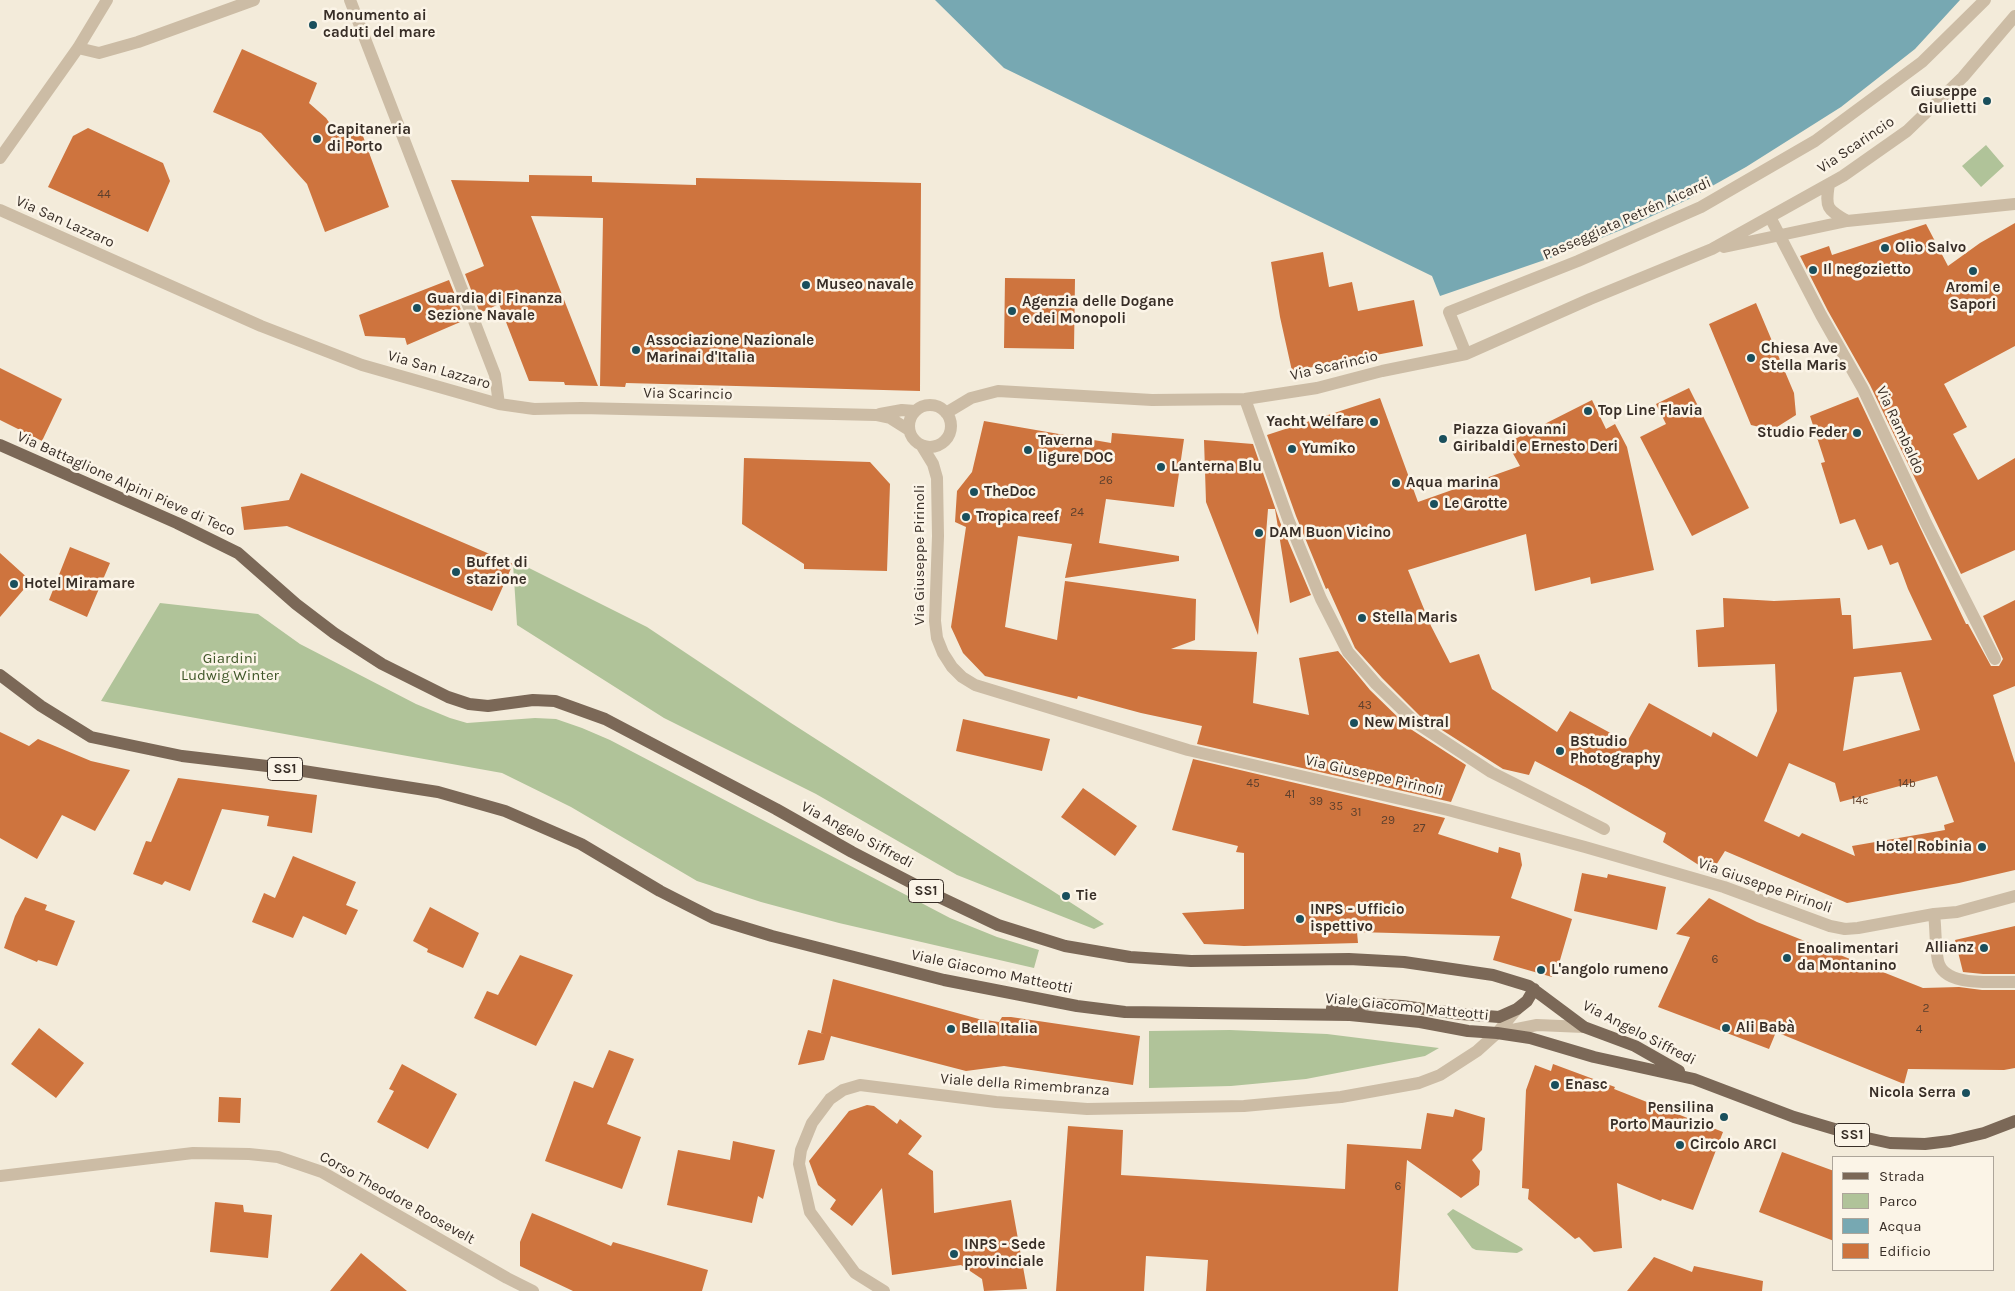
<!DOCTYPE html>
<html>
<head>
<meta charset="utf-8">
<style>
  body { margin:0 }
  #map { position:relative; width:2015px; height:1291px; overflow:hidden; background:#f3ebda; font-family:Karla,sans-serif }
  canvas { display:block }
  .legend { position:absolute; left:1832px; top:1156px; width:162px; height:115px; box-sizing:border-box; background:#fbf4e7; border:1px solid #ada59a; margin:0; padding:6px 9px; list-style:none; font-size:15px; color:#382e27 }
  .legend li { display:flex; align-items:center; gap:10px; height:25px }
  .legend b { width:25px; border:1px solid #ada59a }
</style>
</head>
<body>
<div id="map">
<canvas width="2015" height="1291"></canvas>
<ul class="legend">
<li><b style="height:6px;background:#7b6857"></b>Strada</li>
<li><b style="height:14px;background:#b0c399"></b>Parco</li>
<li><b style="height:14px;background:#77a8b2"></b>Acqua</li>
<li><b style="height:14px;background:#ce743e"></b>Edificio</li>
</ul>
</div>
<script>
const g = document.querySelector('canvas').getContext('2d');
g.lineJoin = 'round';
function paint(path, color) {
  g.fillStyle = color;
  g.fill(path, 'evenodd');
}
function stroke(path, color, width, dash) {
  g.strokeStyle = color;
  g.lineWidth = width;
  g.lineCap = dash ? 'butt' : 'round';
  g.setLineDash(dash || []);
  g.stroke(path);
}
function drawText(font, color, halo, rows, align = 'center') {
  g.font = font + ' Karla,sans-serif';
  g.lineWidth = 5;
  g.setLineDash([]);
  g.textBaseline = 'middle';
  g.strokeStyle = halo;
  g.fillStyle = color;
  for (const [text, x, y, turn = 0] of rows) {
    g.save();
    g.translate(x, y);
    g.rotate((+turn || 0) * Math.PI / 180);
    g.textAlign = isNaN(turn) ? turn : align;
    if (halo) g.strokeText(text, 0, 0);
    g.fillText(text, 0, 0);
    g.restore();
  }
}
paint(new Path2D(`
  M 1986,145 L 2004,166 L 1981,187 L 1962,166 Z
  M 513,564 L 529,568 L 647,627 L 791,723 L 1104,924 L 1094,929 L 957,875 L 816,794 L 664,718 L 517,625 Z
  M 160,603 L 258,614 L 300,644 L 416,704 L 450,718 L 467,723 L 535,718 L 556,719 L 582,728 L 610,740 L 950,918 L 997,937 L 1039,950 L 1034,968 L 839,923 L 761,902 L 697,881 L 571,807 L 502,773 L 101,701 Z
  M 1230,1030 L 1327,1034 L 1439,1048 L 1425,1056 L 1306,1079 L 1231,1086 L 1149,1088 L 1149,1031 Z
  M 1453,1209 L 1522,1248 L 1523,1250 L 1517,1253 L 1476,1250 L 1472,1248 L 1447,1214 Z`), '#b0c399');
paint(new Path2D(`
  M 935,0 L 1960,0 L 1915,49 L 1841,107 L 1746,167 L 1689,199 L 1626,228 L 1559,255 L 1440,296 L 1432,276 L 1004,68 Z`), '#77a8b2');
paint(new Path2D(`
  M 242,49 L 317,83 L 309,103 L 326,118 L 340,138 L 360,128 L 389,207 L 325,232 L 307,184 L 261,133 L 213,112 Z
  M 88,128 L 163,163 L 170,181 L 148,232 L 48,187 L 73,136 Z
  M 529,175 L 592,176 L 592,182 L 696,185 L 696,178 L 921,183 L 920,391 L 626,383 L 625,387 L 600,386 L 603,218 L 531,216 L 598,386 L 565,385 L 564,382 L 529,381 L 499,304 L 480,313 L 465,274 L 484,266 L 451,180 L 529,182 Z
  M 2015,223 L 2015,346 L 1944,384 L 1967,427 L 1953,434 L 1978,480 L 2015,458 L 2015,550 L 1961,574 L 1870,385 L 1828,311 L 1800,256 L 1829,246 L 1832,255 L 1926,224 L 1948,266 L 1980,243 Z
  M 1323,252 L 1329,287 L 1352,282 L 1358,311 L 1414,300 L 1423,346 L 1292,371 L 1280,317 L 1271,262 Z
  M 1005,278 L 1075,279 L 1074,349 L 1004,348 Z
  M 449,280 L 465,320 L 407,345 L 405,338 L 365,336 L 359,315 Z
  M 1756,303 L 1794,393 L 1796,415 L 1777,427 L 1768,429 L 1751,425 L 1709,324 Z
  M 0,368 L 62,399 L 42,441 L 0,420 Z
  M 1689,388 L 1749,508 L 1692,536 L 1640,437 L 1666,424 L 1656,404 Z
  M 1858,397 L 1966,624 L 1968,624 L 1991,666 L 1999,666 L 2003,659 L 1983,616 L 2015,600 L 2015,686 L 1993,695 L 2015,763 L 2015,870 L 1959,883 L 1847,903 L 1725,851 L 1711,873 L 1663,842 L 1666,833 L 1587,788 L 1535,761 L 1529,775 L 1503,769 L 1420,716 L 1382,678 L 1355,648 L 1328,588 L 1326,589 L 1296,516 L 1267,435 L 1380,398 L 1418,502 L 1520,466 L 1507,443 L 1592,400 L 1606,429 L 1615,424 L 1627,447 L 1654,570 L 1591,584 L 1590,577 L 1535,591 L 1526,534 L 1408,570 L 1431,626 L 1450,663 L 1479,654 L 1492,689 L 1557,732 L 1570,711 L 1627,742 L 1649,703 L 1711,737 L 1713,732 L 1757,757 L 1777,711 L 1775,664 L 1698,667 L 1696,630 L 1724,627 L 1723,598 L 1774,601 L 1840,598 L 1842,615 L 1851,615 L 1853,649 L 1932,640 L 1908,589 L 1898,562 L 1890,565 L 1882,545 L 1868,550 L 1855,519 L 1840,524 L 1821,463 L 1825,462 L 1810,416 ZM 1901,672 L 1920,730 L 1843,751 L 1854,677 ZM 1789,763 L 1835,783 L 1840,802 L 1937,776 L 1954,822 L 1944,825 L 1945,830 L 1852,846 L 1855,856 L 1802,833 L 1799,837 L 1764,821 Z
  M 984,421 L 1111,443 L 1112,433 L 1184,439 L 1174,507 L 1106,499 L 1099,543 L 1179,556 L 1179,561 L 1065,578 L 1072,544 L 1018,536 L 1005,627 L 1057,640 L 1065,581 L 1196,599 L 1195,640 L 1171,649 L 1257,652 L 1253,703 L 1309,715 L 1299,658 L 1338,651 L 1370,690 L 1409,728 L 1466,765 L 1451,802 L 1197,744 L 1202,726 L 1141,713 L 1078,696 L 1077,699 L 985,676 L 963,653 L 951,627 L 966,527 L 955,522 L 957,491 L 972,472 Z
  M 1204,440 L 1253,444 L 1280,522 L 1311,595 L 1290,603 L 1275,509 L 1268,509 L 1258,635 L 1206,502 Z
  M 744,458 L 870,462 L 890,484 L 887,571 L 804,569 L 804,564 L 742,524 Z
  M 301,473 L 513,564 L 492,611 L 287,526 L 244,530 L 241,507 L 289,500 Z
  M 70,547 L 110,563 L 87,617 L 49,600 Z
  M 0,553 L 31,581 L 0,617 Z
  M 963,719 L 1050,739 L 1042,771 L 956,751 Z
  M 0,732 L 29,746 L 38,739 L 91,761 L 130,770 L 95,831 L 62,815 L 37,859 L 0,838 Z
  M 1193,759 L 1445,818 L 1438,834 L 1498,853 L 1499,847 L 1520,853 L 1522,865 L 1511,898 L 1572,919 L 1558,967 L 1555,966 L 1552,977 L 1493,960 L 1500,936 L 1357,932 L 1358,943 L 1244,946 L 1204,944 L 1182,913 L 1244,909 L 1244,853 L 1236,852 L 1238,846 L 1172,830 Z
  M 178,778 L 317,795 L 312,833 L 267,826 L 269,816 L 222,809 L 190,891 L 165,881 L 162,885 L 133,874 L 146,841 L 151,842 Z
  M 1083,788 L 1137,826 L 1115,856 L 1061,817 Z
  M 293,856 L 356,882 L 346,905 L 358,910 L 346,935 L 303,916 L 293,938 L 252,922 L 264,893 L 275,898 Z
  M 1582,873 L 1607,878 L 1608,874 L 1666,887 L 1657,930 L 1574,911 Z
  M 25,897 L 47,905 L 45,910 L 75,921 L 57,966 L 38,960 L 37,962 L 4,948 L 15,916 Z
  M 1709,898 L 1757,922 L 1923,988 L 1959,987 L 1982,990 L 2015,990 L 2015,1068 L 2004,1070 L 1908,1069 L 1904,1084 L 1776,1032 L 1769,1049 L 1658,1007 L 1690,937 L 1676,934 Z
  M 430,907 L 479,933 L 463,968 L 427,952 L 428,949 L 413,941 Z
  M 2015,926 L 2015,974 L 1983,974 L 1963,972 L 1955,940 Z
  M 520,955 L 573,975 L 536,1046 L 474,1018 L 487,991 L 498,995 Z
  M 833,979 L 979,1019 L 999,1022 L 1002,1017 L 1011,1017 L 1140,1036 L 1133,1085 L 1004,1066 L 966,1071 L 831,1036 L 824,1060 L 798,1065 L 808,1030 L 824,1034 L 821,1033 Z
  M 39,1028 L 84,1063 L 56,1098 L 11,1064 Z
  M 609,1050 L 634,1059 L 607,1124 L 641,1137 L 622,1189 L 545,1161 L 574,1081 L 593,1088 Z
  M 402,1064 L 457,1094 L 428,1149 L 377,1122 L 394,1091 L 389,1089 Z
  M 1553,1064 L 1615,1087 L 1614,1089 L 1723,1132 L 1693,1210 L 1662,1199 L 1661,1201 L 1617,1183 L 1622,1248 L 1594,1252 L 1579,1237 L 1575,1239 L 1528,1199 L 1529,1189 L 1522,1188 L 1526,1090 L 1535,1065 L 1551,1071 Z
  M 219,1097 L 241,1098 L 240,1123 L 218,1122 Z
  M 867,1105 L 874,1106 L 897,1124 L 900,1119 L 922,1136 L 908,1154 L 933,1171 L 934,1213 L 1011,1200 L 1027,1289 L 984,1291 L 982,1279 L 961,1265 L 892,1275 L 882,1188 L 852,1226 L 830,1209 L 836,1200 L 818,1185 L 809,1161 L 849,1111 Z
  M 1455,1109 L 1485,1118 L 1482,1150 L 1472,1160 L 1480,1171 L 1479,1185 L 1461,1198 L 1407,1160 L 1398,1291 L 1206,1291 L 1208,1260 L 1146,1256 L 1144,1291 L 1056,1291 L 1068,1126 L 1123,1130 L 1121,1175 L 1345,1189 L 1347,1144 L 1421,1149 L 1427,1113 L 1453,1117 Z
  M 733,1141 L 775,1150 L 763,1199 L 758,1196 L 752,1223 L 667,1205 L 678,1150 L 730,1160 Z
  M 1782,1152 L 1834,1171 L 1834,1241 L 1759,1212 Z
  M 215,1202 L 243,1205 L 244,1212 L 272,1215 L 268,1258 L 210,1252 Z
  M 532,1213 L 611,1246 L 613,1242 L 708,1270 L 702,1291 L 573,1291 L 520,1266 L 520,1242 Z
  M 361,1253 L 407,1291 L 330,1291 Z
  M 1654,1257 L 1692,1272 L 1694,1266 L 1763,1281 L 1762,1291 L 1627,1291 Z`), '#ce743e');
stroke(new Path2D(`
  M 350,0 L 495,375 L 499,404
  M 78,48 L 99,53 L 138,42 L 254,0
  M 0,158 L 78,48 L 107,0
  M 1829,184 C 1825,208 1827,209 1847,221
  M 0,210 L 261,326 L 362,365 L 499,404 L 534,409 L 581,408 L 876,415 L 890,418 L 909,430
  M 1770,217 L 1821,315 L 1863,389 L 1926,523 L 1995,659
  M 1724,247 L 1847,221 L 2015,204
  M 1466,354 L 1449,312 L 1578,261 L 1701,207 L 1815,141 L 1922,62 L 1985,0
  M 1245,399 L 1288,519 L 1321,599 L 1348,652 L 1376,684 L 1415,722 L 1491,772 L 1604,829
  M909 426a21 21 0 1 1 42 0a21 21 0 1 1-42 0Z
  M 946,413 L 971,398 L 998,391 L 1152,400 L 1245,399 L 1317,388 L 1382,371 L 1466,354 L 1590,299 L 1712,249 L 1843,176 L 1907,131 L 1963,77 L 2015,16
  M 880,414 L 902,410 L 915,411
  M 922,446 L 933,464 L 937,478 L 938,536 L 935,621 L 937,638 L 943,653 L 952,667 L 962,677 L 975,685 L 1188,750 L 1448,810 L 1585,847 L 1724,887 L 1830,926 L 1845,929 L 1858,928 L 1934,914 L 1957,912 L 2015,896
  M 1934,914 C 1936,929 1935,946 1938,961 C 1944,988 1993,981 2015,982
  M 1497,1033 L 1537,1025 L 1584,1027
  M 0,1176 L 193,1153 L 249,1154 L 278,1157 L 322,1172 L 507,1278 L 533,1291
  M 884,1291 L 855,1273 L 810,1212 L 799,1164 L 801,1150 L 812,1123 L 830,1099 L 843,1090 L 860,1085 L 996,1102 L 1087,1109 L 1244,1106 L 1341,1097 L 1419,1083 L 1440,1075 L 1477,1051 L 1497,1033 L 1517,1009`), '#ccbca5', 12);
stroke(new Path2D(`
  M 0,445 L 177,523 L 238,553 L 296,604 L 334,633 L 382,664 L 448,697 L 469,704 L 488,706 L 533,700 L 555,701 L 605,719 L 776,809 L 852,852 L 935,895 L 998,925 L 1065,946 L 1130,957 L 1191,961 L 1349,959 L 1404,962 L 1493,975 L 1529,986 L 1584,1027 L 1635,1046 L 1679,1071
  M 0,675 L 41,706 L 91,737 L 182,756 L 284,768 L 438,792 L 505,811 L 581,844 L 660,891 L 713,918 L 772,936 L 944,980 L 1077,1006 L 1125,1012 L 1350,1015 L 1420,1022 L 1468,1031 L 1497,1033 L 1530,1038 L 1594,1057 L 1694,1079 L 1794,1117 L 1858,1136 L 1890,1143 L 1925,1144 L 1950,1141 L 1984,1133 L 2015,1121
  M 1332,1008 L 1371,1004 L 1402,1006 L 1461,1014 L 1499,1017 L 1517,1009 L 1527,1001 L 1534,989`), '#7b6857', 12);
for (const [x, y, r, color] of [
  [313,25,5,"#1a4f5c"],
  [1987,101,5,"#1a4f5c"],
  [317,139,5,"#1a4f5c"],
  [1885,248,5,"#1a4f5c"],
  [1813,270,5,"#1a4f5c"],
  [1973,271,5,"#1a4f5c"],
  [806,285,5,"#1a4f5c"],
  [417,308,5,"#1a4f5c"],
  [1012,311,5,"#1a4f5c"],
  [636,350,5,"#1a4f5c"],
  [1751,358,5,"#1a4f5c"],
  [1588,411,5,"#1a4f5c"],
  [1374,422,5,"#1a4f5c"],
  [1857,433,5,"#1a4f5c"],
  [1443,439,5,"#1a4f5c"],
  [1292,449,5,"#1a4f5c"],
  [1028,450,5,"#1a4f5c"],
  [1161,467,5,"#1a4f5c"],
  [1396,483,5,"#1a4f5c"],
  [974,492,5,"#1a4f5c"],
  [1434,504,5,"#1a4f5c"],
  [966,517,5,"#1a4f5c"],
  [1259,533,5,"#1a4f5c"],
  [456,572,5,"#1a4f5c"],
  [14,584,5,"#1a4f5c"],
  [1362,618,5,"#1a4f5c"],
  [1354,723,5,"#1a4f5c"],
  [1560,751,5,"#1a4f5c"],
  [1982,847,5,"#1a4f5c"],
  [1066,896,5,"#1a4f5c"],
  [1300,919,5,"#1a4f5c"],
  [1984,948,5,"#1a4f5c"],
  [1787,958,5,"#1a4f5c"],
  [1541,970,5,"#1a4f5c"],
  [1726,1028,5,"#1a4f5c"],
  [951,1029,5,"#1a4f5c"],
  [1555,1085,5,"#1a4f5c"],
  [1966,1093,5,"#1a4f5c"],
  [1724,1117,5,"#1a4f5c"],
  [1680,1145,5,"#1a4f5c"],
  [954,1254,5,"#1a4f5c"]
]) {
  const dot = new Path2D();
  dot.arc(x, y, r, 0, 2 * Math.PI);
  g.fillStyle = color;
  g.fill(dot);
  stroke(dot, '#fbf4e7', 2);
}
drawText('12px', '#5e402d', null, [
  ["44",104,195],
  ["26",1106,481],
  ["24",1077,513],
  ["43",1365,706],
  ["45",1253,784],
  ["14b",1907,784],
  ["41",1290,795],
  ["14c",1860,801],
  ["39",1316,802],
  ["35",1336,807],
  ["31",1356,813],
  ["29",1388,821],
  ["27",1419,829],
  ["6",1715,960],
  ["2",1926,1009],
  ["4",1919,1030],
  ["6",1398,1187]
]);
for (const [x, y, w] of [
  [285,769,35],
  [926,891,35],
  [1852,1135,35]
]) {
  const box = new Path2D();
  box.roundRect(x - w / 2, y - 11.5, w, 23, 4);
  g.fillStyle = '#fbf4e7';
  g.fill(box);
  stroke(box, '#382e27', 1);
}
drawText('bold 14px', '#382e27', null, [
  ["SS1",285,769],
  ["SS1",926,891],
  ["SS1",1852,1135]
]);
drawText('bold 15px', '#382e27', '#fbf4e7', [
  ["Monumento ai",323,16],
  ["caduti del mare",323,33],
  ["Giuseppe",1977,92,"right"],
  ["Giulietti",1977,109,"right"],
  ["Capitaneria",327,130],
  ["di Porto",327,147],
  ["Olio Salvo",1895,248],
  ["Il negozietto",1823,270],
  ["Museo navale",816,285],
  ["Aromi e",1973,288,"center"],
  ["Sapori",1973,305,"center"],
  ["Guardia di Finanza",427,299],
  ["Sezione Navale",427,316],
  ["Agenzia delle Dogane",1022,302],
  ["e dei Monopoli",1022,319],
  ["Associazione Nazionale",646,341],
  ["Marinai d'Italia",646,358],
  ["Chiesa Ave",1761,349],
  ["Stella Maris",1761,366],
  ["Top Line Flavia",1598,411],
  ["Yacht Welfare",1364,422,"right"],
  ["Piazza Giovanni",1453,430],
  ["Giribaldi e Ernesto Deri",1453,447],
  ["Studio Feder",1847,433,"right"],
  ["Taverna",1038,441],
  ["ligure DOC",1038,458],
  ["Yumiko",1302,449],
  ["Lanterna Blu",1171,467],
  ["Aqua marina",1406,483],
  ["TheDoc",984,492],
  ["Le Grotte",1444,504],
  ["Tropica reef",976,517],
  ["DAM Buon Vicino",1269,533],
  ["Buffet di",466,563],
  ["stazione",466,580],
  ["Hotel Miramare",24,584],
  ["Stella Maris",1372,618],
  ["New Mistral",1364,723],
  ["BStudio",1570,742],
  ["Photography",1570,759],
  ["Hotel Robinia",1972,847,"right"],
  ["Tie",1076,896],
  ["INPS - Ufficio",1310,910],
  ["ispettivo",1310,927],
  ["Allianz",1974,948,"right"],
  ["Enoalimentari",1797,949],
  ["da Montanino",1797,966],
  ["L'angolo rumeno",1551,970],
  ["Ali Babà",1736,1028],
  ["Bella Italia",961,1029],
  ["Enasc",1565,1085],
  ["Nicola Serra",1956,1093,"right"],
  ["Pensilina",1714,1108,"right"],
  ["Porto Maurizio",1714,1125,"right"],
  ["Circolo ARCI",1690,1145],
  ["INPS - Sede",964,1245],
  ["provinciale",964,1262]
], 'left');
drawText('15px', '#382e27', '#fbf4e7', [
  ["Via Scarincio",1856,145,-34],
  ["Passeggiata Petrén Aicardi",1627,219,-24],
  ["Via San Lazzaro",65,222,24],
  ["Via Scarincio",1334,366,-13],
  ["Via San Lazzaro",439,370,16],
  ["Via Scarincio",688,394,1],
  ["Via Rambaldo",1900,430,65],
  ["Via Battaglione Alpini Pieve di Teco",126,484,24],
  ["Via Giuseppe Pirinoli",920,555,-90],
  ["Via Giuseppe Pirinoli",1374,776,13],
  ["Via Angelo Siffredi",857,835,28],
  ["Via Giuseppe Pirinoli",1765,886,19],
  ["Viale Giacomo Matteotti",992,972,12],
  ["Viale Giacomo Matteotti",1407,1007,6],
  ["Via Angelo Siffredi",1639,1033,27],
  ["Viale della Rimembranza",1025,1085,4],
  ["Corso Theodore Roosevelt",397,1198,29]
]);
drawText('15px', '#405729', '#fbf4e7', [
  ["Giardini",230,659],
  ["Ludwig Winter",230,676]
]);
</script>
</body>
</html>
